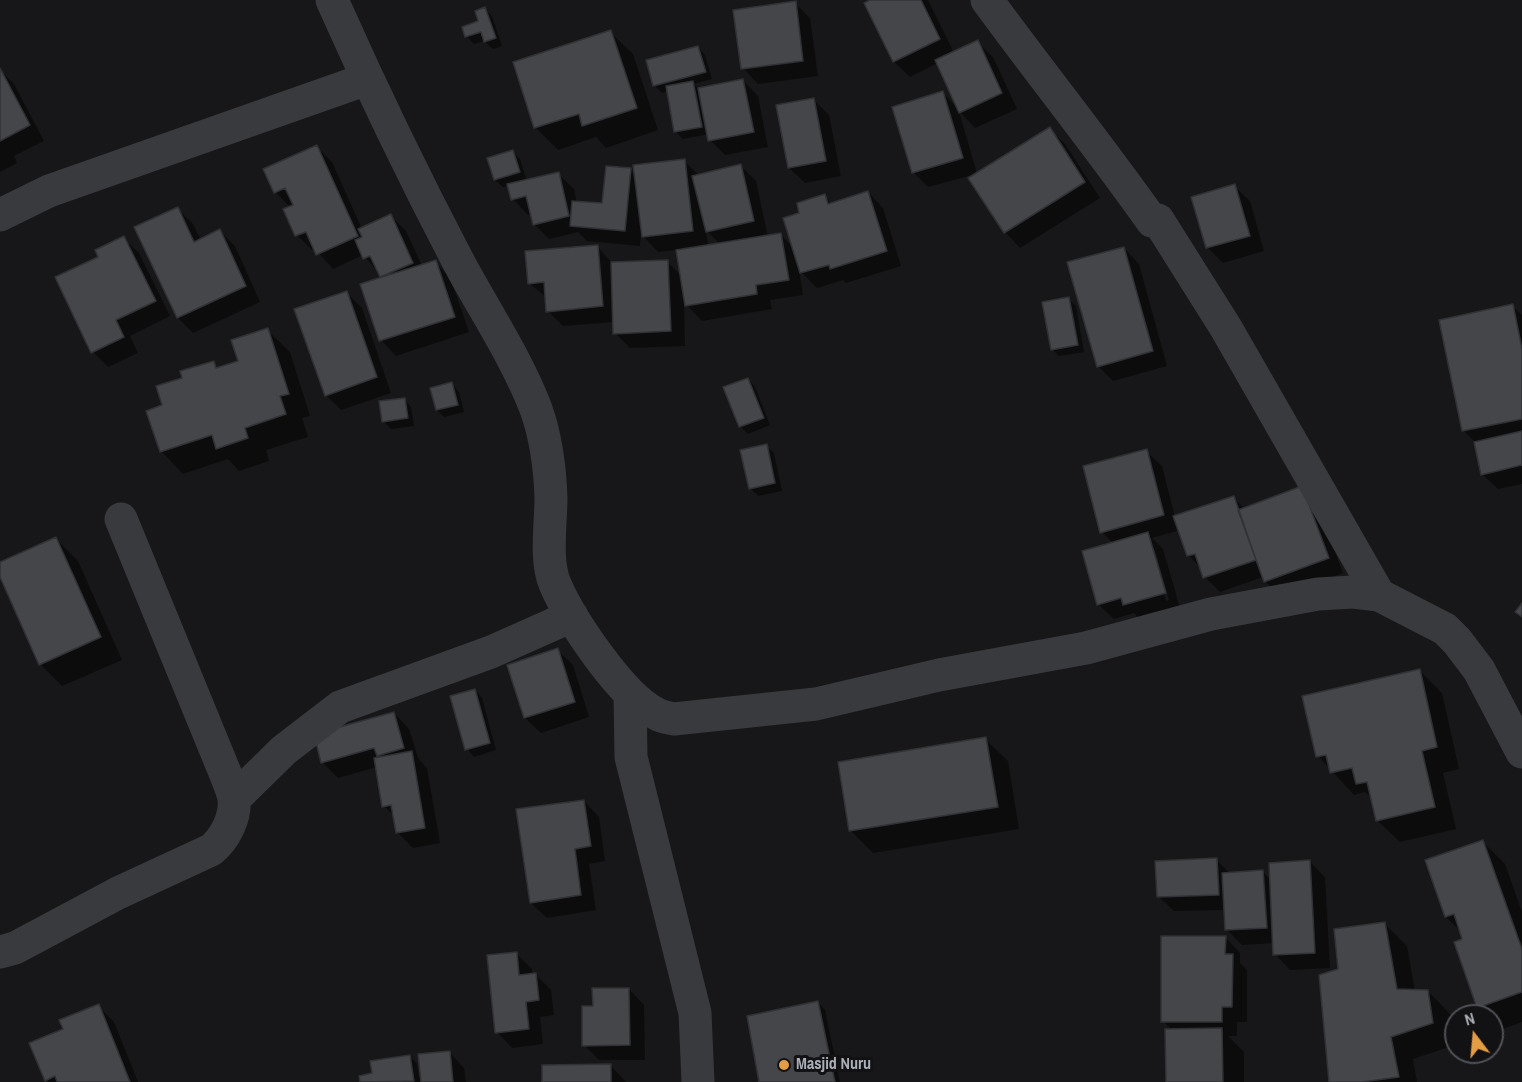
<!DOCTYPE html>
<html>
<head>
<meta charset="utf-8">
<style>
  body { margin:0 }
  #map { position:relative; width:1522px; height:1082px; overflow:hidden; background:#171719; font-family:"Archivo Narrow",sans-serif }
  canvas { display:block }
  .north { position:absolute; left:1444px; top:1004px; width:60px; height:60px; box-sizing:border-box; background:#121214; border:2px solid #4f5156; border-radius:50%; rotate:344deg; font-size:16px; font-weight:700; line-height:24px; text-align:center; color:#abb0b8 }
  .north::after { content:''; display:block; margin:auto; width:21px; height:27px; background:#e39d45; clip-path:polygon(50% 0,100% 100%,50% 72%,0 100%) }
</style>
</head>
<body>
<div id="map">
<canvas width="1522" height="1082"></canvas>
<div class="north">N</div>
</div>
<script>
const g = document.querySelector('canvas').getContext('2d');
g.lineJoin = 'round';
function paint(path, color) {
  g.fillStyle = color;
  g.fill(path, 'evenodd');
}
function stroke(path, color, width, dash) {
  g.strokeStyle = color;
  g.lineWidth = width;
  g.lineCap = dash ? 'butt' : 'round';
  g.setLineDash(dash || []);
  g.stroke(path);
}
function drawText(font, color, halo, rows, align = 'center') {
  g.font = font + ' "Archivo Narrow",sans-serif';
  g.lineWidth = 6;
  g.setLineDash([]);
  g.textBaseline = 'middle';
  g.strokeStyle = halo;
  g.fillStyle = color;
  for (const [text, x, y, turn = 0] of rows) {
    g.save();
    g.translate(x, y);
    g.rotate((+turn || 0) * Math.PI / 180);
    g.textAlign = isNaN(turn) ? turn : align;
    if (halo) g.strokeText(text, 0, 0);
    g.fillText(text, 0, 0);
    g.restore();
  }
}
paint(new Path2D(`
  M 874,0 L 928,0 L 954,53 L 977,42 L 993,57 L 1017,109 L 975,128 L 959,111 L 977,174 L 1050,129 L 1065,144 L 1100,198 L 1020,248 L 1005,232 L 976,174 L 928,187 L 913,172 L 943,93 L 958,108 L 938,63 L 910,77 L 894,62 L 866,4 Z
  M 795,3 L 810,18 L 818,76 L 758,84 L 743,68 Z
  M 485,9 L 492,16 L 502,46 L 493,49 L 484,41 L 474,44 L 467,37 L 464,28 L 480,22 Z
  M 610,32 L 633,54 L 658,130 L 606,148 L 596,137 L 558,150 L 536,128 L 515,63 Z
  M 698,47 L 705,55 L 712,79 L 694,84 L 699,89 L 743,80 L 758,96 L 768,147 L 725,155 L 710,140 L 709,134 L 683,139 L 675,131 L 668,91 L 662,93 L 654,85 Z
  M 0,70 L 14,84 L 44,141 L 14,156 L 17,163 L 0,172 Z
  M 814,100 L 829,115 L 841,176 L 805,183 L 789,168 L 778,106 Z
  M 317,147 L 332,162 L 362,229 L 391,216 L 406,231 L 422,266 L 435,262 L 450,277 L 469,332 L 396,356 L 381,340 L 382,278 L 380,274 L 363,255 L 333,269 L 315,249 L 312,250 L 297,235 L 291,208 L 275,192 Z
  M 513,152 L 520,159 L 527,181 L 558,174 L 574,189 L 577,203 L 604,205 L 630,170 L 636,176 L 684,161 L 700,176 L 741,166 L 756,181 L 768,237 L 781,235 L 794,248 L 801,214 L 824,196 L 832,204 L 868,192 L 883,208 L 901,266 L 846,283 L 843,280 L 817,288 L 799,270 L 803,295 L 770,300 L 772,309 L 702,321 L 684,302 L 685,346 L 630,348 L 615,333 L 614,322 L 563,326 L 548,311 L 547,298 L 529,283 L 597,246 L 613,264 L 667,262 L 682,276 L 677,250 L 658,252 L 641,234 L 640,246 L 587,241 L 578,232 L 549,239 L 534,224 L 532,214 L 528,215 L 513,199 L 509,185 L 503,187 L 495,180 ZM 706,230 L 720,244 L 708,246 Z
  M 1234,186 L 1250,201 L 1264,251 L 1223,263 L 1208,248 Z
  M 178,209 L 193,224 L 201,240 L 220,231 L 235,246 L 260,302 L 193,333 L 178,318 L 136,228 Z
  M 123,238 L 139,253 L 170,316 L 130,336 L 138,353 L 108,367 L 93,352 L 100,258 Z
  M 1124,248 L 1139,264 L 1167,366 L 1113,381 L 1098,366 Z
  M 347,293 L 362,308 L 391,393 L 341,410 L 326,395 Z
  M 1069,299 L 1076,306 L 1084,352 L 1059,356 L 1052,349 Z
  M 1512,306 L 1522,315 L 1522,484 L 1498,489 L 1482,474 L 1475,442 L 1464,431 L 1441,321 Z
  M 267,330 L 290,352 L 310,416 L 302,418 L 308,437 L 266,450 L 269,461 L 239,471 L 228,459 L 183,474 L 161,451 L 164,406 L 184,379 L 213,363 L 219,369 L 239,362 Z
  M 748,379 L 755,387 L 770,425 L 748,434 L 741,427 L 725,388 Z
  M 452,384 L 459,392 L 464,412 L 444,417 L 437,410 Z
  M 404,399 L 411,407 L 414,426 L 391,429 L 384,422 Z
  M 766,446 L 774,453 L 782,491 L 758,496 L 751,489 L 742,451 Z
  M 1146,451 L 1162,466 L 1175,517 L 1234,498 L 1245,509 L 1317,503 L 1343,573 L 1280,597 L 1265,581 L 1263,577 L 1220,592 L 1205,577 L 1202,569 L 1188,555 L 1180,530 L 1152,538 L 1163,549 L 1180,608 L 1140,620 L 1134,613 L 1114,619 L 1098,604 L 1113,543 L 1102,532 ZM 1152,550 L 1155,550 L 1169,600 L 1166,601 Z
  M 56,539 L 78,561 L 122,660 L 62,686 L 40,664 L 0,574 L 0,564 Z
  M 557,650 L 573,665 L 589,717 L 541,733 L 525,718 Z
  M 1419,670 L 1442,693 L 1459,769 L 1443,773 L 1456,829 L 1400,842 L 1377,820 L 1372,798 L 1365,792 L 1354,795 L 1318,756 Z
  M 475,690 L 482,698 L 496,750 L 474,757 L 467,749 Z
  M 394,713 L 409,729 L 418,758 L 427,768 L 440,843 L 413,848 L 397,832 L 395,817 L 384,806 L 377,767 L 338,778 L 323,763 L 316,735 Z
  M 985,739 L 1008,761 L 1019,829 L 873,853 L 850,830 Z
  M 584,801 L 599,817 L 605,861 L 589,864 L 596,910 L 547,918 L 531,903 Z
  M 1483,842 L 1505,864 L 1522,912 L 1522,1022 L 1500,1030 L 1492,1021 L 1492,1016 L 1487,1016 L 1478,1007 L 1462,933 L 1446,917 Z
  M 1216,860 L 1231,874 L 1263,872 L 1271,880 L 1310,862 L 1325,877 L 1330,968 L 1290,970 L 1275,954 L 1274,943 L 1242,945 L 1227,930 L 1226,910 L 1174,911 L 1158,896 Z
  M 1384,923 L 1407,946 L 1415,991 L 1428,991 L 1450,1014 L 1455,1045 L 1413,1059 L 1417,1082 L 1331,1082 L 1339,970 Z
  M 1225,937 L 1240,953 L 1240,963 L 1247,970 L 1247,1022 L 1237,1022 L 1237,1036 L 1228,1036 L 1244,1052 L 1244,1082 L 1167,1082 L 1172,1030 L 1163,1021 Z
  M 517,954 L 532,969 L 532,975 L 535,974 L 551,990 L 554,1015 L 540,1017 L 543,1044 L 512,1048 L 497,1032 Z
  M 629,989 L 644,1005 L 645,1060 L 599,1060 L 584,1045 L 594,1007 Z
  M 818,1002 L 825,1010 L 840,1082 L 761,1082 Z
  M 98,1006 L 114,1022 L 138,1082 L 48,1082 L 46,1080 L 65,1030 Z
  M 449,1052 L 464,1068 L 466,1082 L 361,1082 L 361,1077 L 374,1074 L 410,1056 L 417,1064 L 419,1077 L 422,1077 Z
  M 611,1066 L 626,1082 L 544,1082 Z`), '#0007');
const building = new Path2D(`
  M 870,0 L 921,0 L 940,39 L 893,62 L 864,3 Z
  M 796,1 L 803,61 L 741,69 L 733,10 Z
  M 485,7 L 496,38 L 484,42 L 481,32 L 465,37 L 462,27 L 478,21 L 475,11 Z
  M 611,30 L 637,108 L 582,126 L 579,114 L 534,128 L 513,62 Z
  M 978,40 L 1002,93 L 959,113 L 935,60 Z
  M 698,46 L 706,72 L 653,86 L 646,60 Z
  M 0,68 L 30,125 L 0,141 Z
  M 743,79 L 754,132 L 708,141 L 698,88 Z
  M 693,81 L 702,127 L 674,132 L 666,86 Z
  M 943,91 L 963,158 L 912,173 L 892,107 Z
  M 814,98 L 826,161 L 788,168 L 776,105 Z
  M 1050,127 L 1085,182 L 1004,233 L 968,178 Z
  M 317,145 L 358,236 L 316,255 L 306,232 L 295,236 L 283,209 L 293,205 L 285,188 L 274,193 L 263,169 Z
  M 513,150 L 520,172 L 494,180 L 487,158 Z
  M 685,159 L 693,231 L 642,237 L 633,165 Z
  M 741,164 L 754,221 L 706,232 L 692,176 Z
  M 606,166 L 631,168 L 625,231 L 570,226 L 572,201 L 602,203 Z
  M 559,172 L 569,216 L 533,225 L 526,196 L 511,200 L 507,184 Z
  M 1235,184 L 1250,236 L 1206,248 L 1191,197 Z
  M 868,191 L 887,251 L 830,269 L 829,265 L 800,273 L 783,218 L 799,213 L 797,203 L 825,194 L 828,204 Z
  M 178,207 L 194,242 L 220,229 L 246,286 L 177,318 L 134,227 Z
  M 391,214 L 413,263 L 380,277 L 370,256 L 363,259 L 355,240 L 362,237 L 358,229 Z
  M 781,233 L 789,280 L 756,285 L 757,294 L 685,306 L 676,250 Z
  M 124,236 L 156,301 L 116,320 L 124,337 L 91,353 L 55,277 L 98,257 L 95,250 Z
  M 598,245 L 603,306 L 546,312 L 544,282 L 528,284 L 525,251 Z
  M 1124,247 L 1153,351 L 1097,367 L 1067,262 Z
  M 436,260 L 455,317 L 379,341 L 360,284 Z
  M 668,260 L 671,331 L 613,334 L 611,262 Z
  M 347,291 L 377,377 L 325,396 L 294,309 Z
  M 1069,297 L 1078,345 L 1051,350 L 1042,302 Z
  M 1513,304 L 1522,349 L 1522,419 L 1462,431 L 1439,320 Z
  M 268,328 L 289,394 L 280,396 L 286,414 L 245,428 L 248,438 L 216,449 L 212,435 L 160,452 L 146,411 L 162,405 L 156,386 L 182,378 L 180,371 L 214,361 L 216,368 L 238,361 L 231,340 Z
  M 748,378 L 764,418 L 739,427 L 723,387 Z
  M 452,382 L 458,405 L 436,410 L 430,388 Z
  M 405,398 L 408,418 L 382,422 L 379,401 Z
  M 1522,431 L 1522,465 L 1481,475 L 1474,442 Z
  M 767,444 L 775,483 L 749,489 L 740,450 Z
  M 1147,449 L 1164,515 L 1100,533 L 1083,466 Z
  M 1302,486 L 1329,558 L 1264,582 L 1238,510 Z
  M 1234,496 L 1256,560 L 1203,578 L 1195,554 L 1187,556 L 1173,516 Z
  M 1148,532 L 1166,593 L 1123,605 L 1121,598 L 1097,605 L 1082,551 Z
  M 56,537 L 101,637 L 39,665 L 0,577 L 0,562 Z
  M 1522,603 L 1522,617 L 1515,612 Z
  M 558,648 L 575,702 L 524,718 L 507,665 Z
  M 1420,669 L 1437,747 L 1422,751 L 1435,807 L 1376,821 L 1367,782 L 1356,784 L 1352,768 L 1330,773 L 1326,755 L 1316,757 L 1302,696 Z
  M 475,689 L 490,743 L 465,750 L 450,696 Z
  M 394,712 L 404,748 L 377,756 L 374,748 L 321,763 L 314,734 Z
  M 986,737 L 998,807 L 849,831 L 838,762 Z
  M 412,751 L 425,828 L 396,833 L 391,805 L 382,807 L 374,758 Z
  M 584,800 L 591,846 L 575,849 L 581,895 L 530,903 L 516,809 Z
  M 1483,840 L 1522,949 L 1522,992 L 1477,1008 L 1454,942 L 1462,939 L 1454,914 L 1445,917 L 1425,860 Z
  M 1217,858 L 1219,895 L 1157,897 L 1155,861 Z
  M 1310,860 L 1315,953 L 1273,955 L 1269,863 Z
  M 1263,870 L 1267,928 L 1225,930 L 1222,873 Z
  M 1385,922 L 1397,989 L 1428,990 L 1433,1023 L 1391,1037 L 1399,1077 L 1362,1082 L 1329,1082 L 1319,975 L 1338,969 L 1334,929 Z
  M 1161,936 L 1226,936 L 1225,954 L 1233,954 L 1232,1007 L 1222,1007 L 1222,1022 L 1161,1022 Z
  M 517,952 L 519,975 L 536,973 L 539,1000 L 526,1002 L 529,1029 L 495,1033 L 487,955 Z
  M 592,988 L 629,988 L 630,1045 L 582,1046 L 582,1006 L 593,1006 Z
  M 818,1001 L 835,1082 L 759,1082 L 747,1016 Z
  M 99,1004 L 130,1082 L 57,1082 L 55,1076 L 45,1081 L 29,1043 L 63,1029 L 59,1020 Z
  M 1222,1028 L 1223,1082 L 1166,1082 L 1165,1029 Z
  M 450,1051 L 453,1082 L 421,1082 L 418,1054 Z
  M 410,1055 L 414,1081 L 360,1082 L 359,1076 L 372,1073 L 370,1061 Z
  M 611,1064 L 611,1082 L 542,1082 L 542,1065 Z`);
paint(building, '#444649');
stroke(building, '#313235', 1.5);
stroke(new Path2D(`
  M 332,0 C 371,88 413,175 458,261 C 484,310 516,357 536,409 C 546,437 550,469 551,498 C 551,523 545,561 555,584 C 570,619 622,698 657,714 C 662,717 669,718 674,719 L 816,704 L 939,675 L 1086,648 L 1211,614 L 1318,594 L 1353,592 L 1379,595 L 1445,629 L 1457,641 L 1479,670 L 1522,752
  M 987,0 C 1041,74 1099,146 1152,221 L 1158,220 L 1226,328 L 1379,595
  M 0,215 L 49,191 L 367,79
  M 630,695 L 631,757 L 695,1013 L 698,1082
  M 234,799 L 284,750 L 340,707 L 491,652 L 572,616
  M 0,952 L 15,948 L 118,893 L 211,850 C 225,839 236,817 234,799 C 233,792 230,786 228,780 L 121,519`), '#393a3e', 33);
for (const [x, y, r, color] of [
  [784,1065,6,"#e39d45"]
]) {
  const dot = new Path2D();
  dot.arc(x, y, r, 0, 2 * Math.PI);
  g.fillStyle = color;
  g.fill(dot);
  stroke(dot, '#121214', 2);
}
drawText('bold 16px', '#abb0b8', '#121214', [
  ["Masjid Nuru",796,1065]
], 'left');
</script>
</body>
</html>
